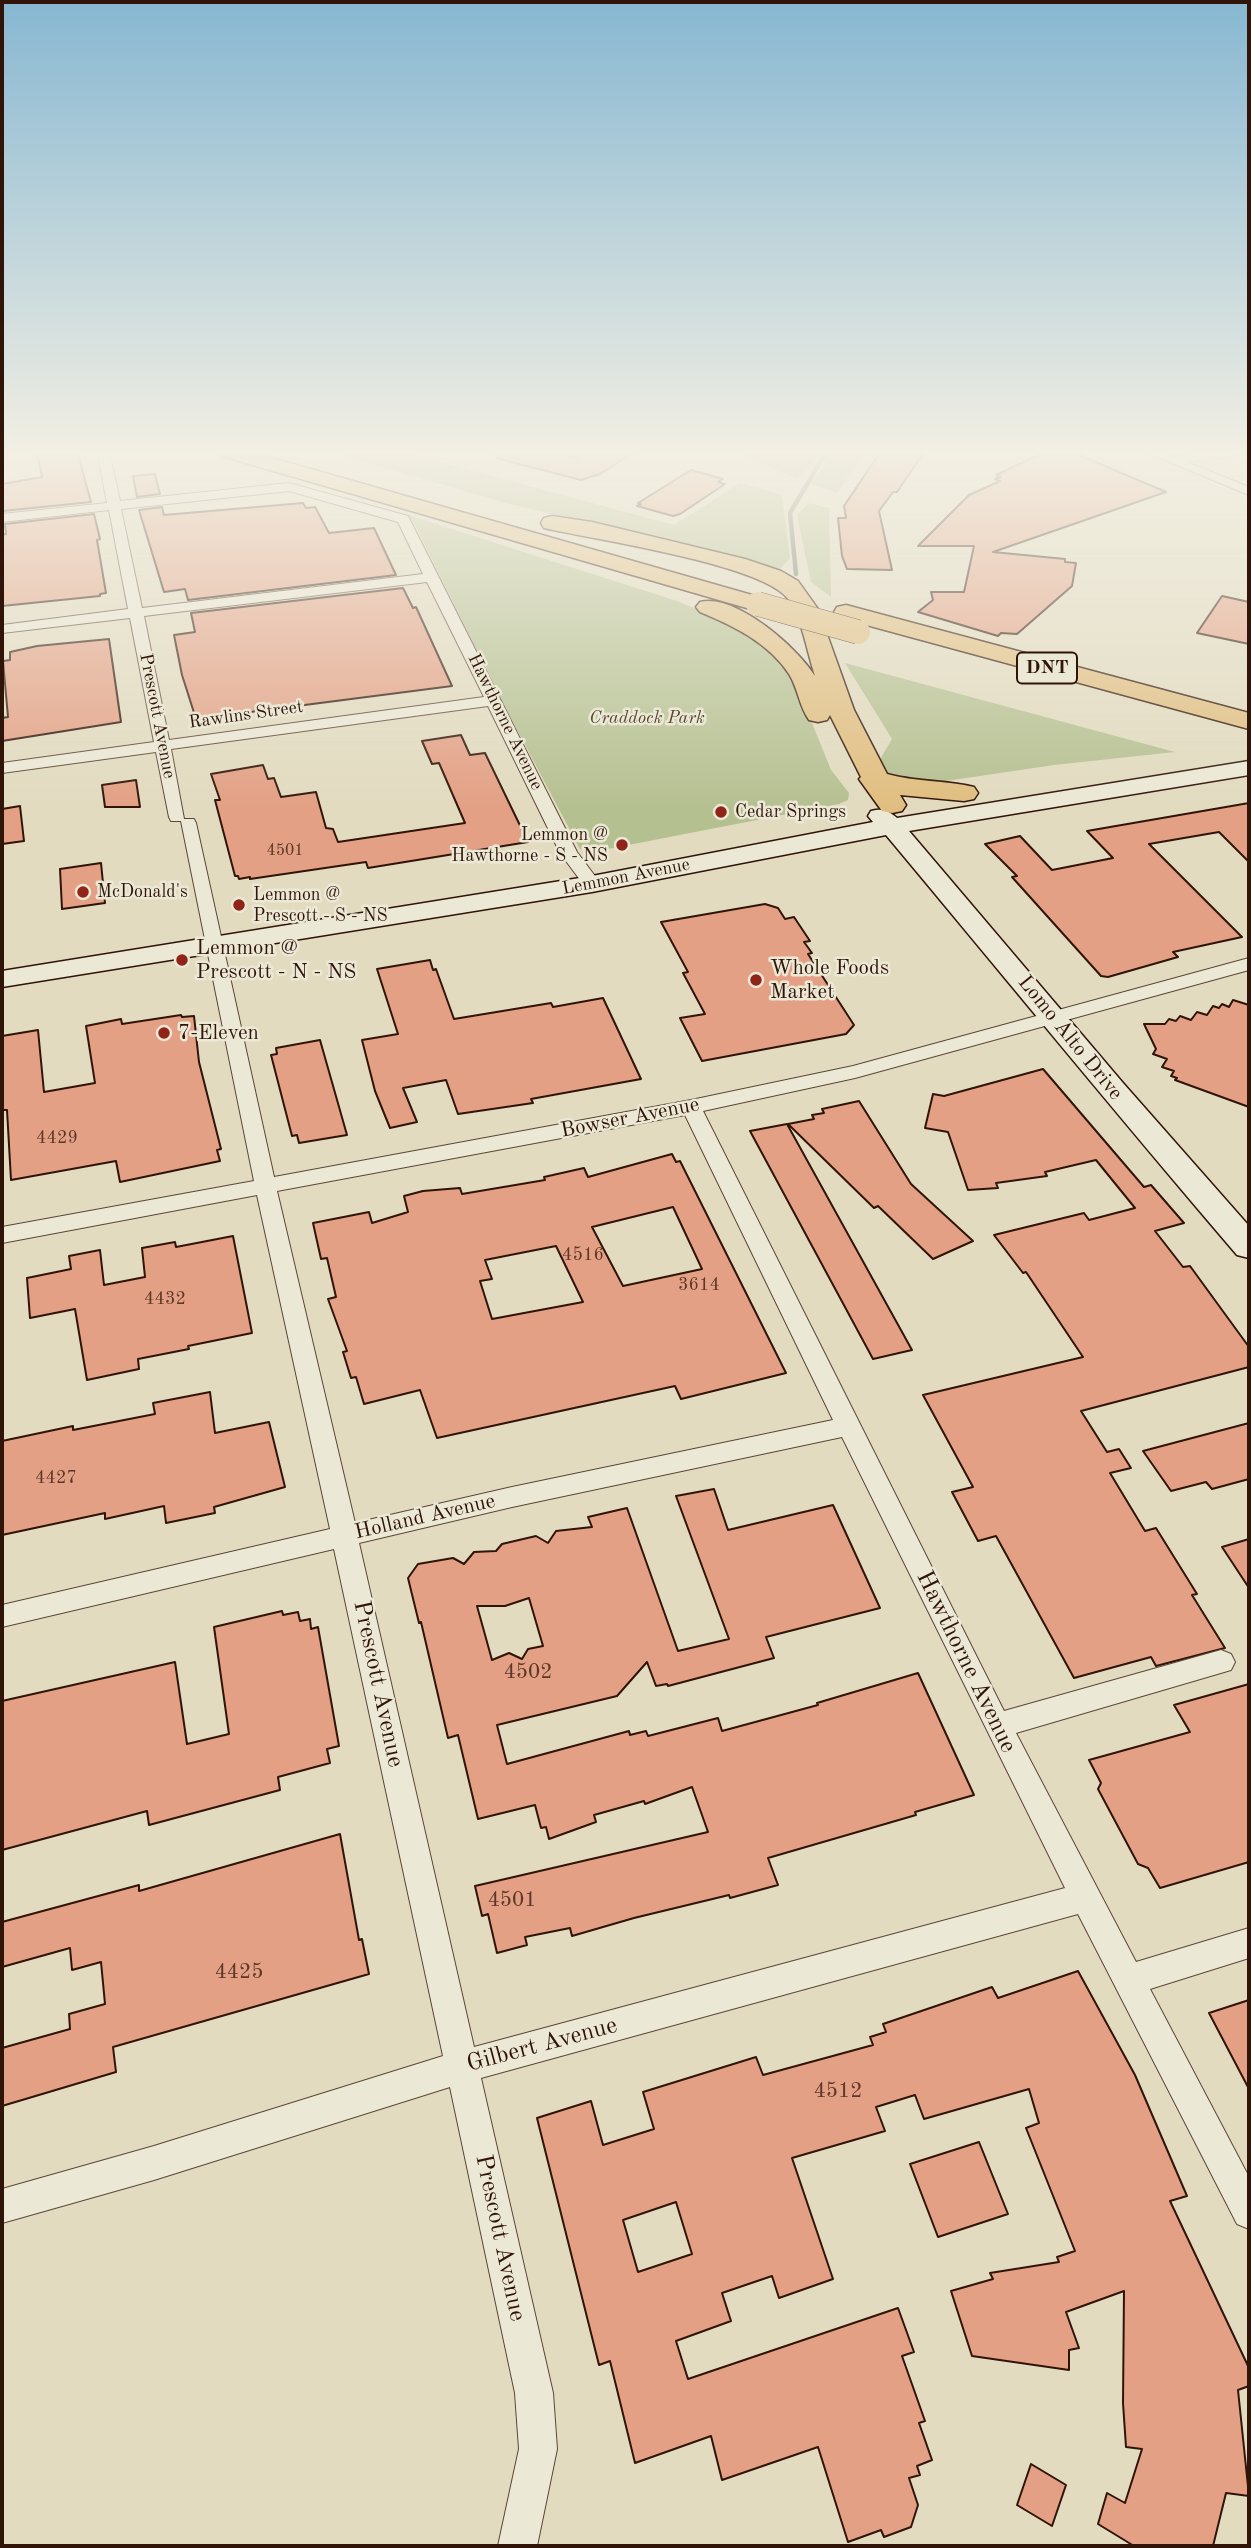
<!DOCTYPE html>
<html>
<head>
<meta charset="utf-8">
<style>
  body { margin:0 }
  #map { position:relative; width:1251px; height:2548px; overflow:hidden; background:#e2dbc0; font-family:"Old Standard TT",serif }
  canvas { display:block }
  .frame { position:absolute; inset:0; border:4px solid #301408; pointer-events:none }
</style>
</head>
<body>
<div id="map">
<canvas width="1251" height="2548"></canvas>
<div class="frame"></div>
</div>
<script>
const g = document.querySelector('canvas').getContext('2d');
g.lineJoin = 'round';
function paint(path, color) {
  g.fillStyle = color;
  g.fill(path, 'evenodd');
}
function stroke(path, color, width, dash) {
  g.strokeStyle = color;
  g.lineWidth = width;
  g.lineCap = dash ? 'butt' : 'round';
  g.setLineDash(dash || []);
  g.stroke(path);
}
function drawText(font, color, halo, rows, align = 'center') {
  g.font = font + ' "Old Standard TT",serif';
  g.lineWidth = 5;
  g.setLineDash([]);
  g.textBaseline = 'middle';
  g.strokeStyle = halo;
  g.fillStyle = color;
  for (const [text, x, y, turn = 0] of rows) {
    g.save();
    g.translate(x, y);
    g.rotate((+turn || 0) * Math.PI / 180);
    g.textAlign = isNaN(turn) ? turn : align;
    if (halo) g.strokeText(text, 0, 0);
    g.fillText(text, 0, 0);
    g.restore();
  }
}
paint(new Path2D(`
  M 327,451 L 399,451 L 674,525 L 740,483 L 782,495 L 790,558 L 780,569 L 509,504 Z
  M 758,451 L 824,451 L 797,479 L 746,456 Z
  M 839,451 L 876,451 L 860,460 L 837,493 L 811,484 L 832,456 Z
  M 809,503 L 829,508 L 831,597 L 811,582 L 797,515 Z
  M 405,514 L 677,601 L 735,625 L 780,659 L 795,681 L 831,770 L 849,793 L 848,800 L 839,804 L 613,848 L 594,851 L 580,849 L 496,690 L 414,523 Z
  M 845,663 L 1175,752 L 1054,765 L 919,785 L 875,768 L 892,739 Z`), '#b5c091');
stroke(new Path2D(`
  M 796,574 L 790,513 L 822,459 L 834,451`), '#6d786d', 4.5);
const building = new Path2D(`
  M 37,451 L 77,451 L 91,502 L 3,511 L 2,484 L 42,477 Z
  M 497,451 L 551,451 L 577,458 L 588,451 L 636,451 L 600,474 L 581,480 L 496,458 Z
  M 881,451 L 925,451 L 897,492 L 893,492 L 879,511 L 892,570 L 847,569 L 842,556 L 838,518 L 846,518 L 844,506 Z
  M 1047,451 L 1070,451 L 1166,492 L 993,552 L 1065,559 L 1065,562 L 1076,563 L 1072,586 L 1017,634 L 1001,633 L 998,636 L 918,612 L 933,600 L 931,592 L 964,592 L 974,546 L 918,546 L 969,495 L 1000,481 L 995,479 L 1001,477 L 996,475 Z
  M 691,470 L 723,479 L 718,482 L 725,484 L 680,514 L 673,516 L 637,506 L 641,504 L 638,503 Z
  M 155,474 L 160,494 L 137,497 L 133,476 Z
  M 303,503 L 306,508 L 315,507 L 329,533 L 374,528 L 396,575 L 188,600 L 185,589 L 164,592 L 139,510 L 162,507 L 164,515 Z
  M 94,514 L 100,539 L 97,540 L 106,593 L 100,594 L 100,596 L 2,606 L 2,535 L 6,534 L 5,524 Z
  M 403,588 L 413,608 L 416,607 L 452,686 L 196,719 L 182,675 L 174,635 L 195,632 L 191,613 Z
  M 1222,596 L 1249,602 L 1249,644 L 1197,633 Z
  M 109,639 L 121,722 L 2,741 L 2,718 L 8,717 L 3,661 L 10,660 L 10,652 L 37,646 Z
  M 461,735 L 470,755 L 485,753 L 528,842 L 368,868 L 366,862 L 250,879 L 250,877 L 239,879 L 238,876 L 235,876 L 215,800 L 220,800 L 211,774 L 263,765 L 268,779 L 274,778 L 281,797 L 316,792 L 326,828 L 333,829 L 338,842 L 465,823 L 439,763 L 432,764 L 422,741 Z
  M 136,780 L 140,807 L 105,807 L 102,785 Z
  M 1249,803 L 1249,862 L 1219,832 L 1149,844 L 1242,937 L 1173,952 L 1178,957 L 1108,977 L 1101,976 L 1012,877 L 1017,876 L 985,844 L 1020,836 L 1052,870 L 1113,858 L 1087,831 Z
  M 20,806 L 24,841 L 2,844 L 2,809 Z
  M 101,863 L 105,903 L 62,909 L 60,869 Z
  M 765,904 L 778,908 L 785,919 L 794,917 L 810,941 L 804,942 L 812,953 L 808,954 L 854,1025 L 846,1034 L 702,1061 L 680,1018 L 705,1014 L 683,973 L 688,972 L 661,922 Z
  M 430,960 L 433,970 L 436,969 L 454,1019 L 551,1003 L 553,1007 L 603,998 L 641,1079 L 531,1099 L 533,1103 L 458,1114 L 446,1080 L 403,1088 L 417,1122 L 390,1128 L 375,1091 L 362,1040 L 398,1034 L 377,969 Z
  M 1233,1000 L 1249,1005 L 1249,1107 L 1175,1080 L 1177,1078 L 1171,1076 L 1174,1071 L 1162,1067 L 1167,1059 L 1153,1054 L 1156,1049 L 1144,1024 L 1165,1024 L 1169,1019 L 1176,1021 L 1180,1016 L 1191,1020 L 1197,1012 L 1207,1015 L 1213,1006 L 1219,1008 L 1222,1004 L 1229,1007 Z
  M 181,1015 L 182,1017 L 194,1016 L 199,1062 L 221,1149 L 217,1150 L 220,1161 L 120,1182 L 116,1161 L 11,1180 L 7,1110 L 2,1110 L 2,1036 L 38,1030 L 44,1092 L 95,1083 L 86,1026 L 121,1019 L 122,1024 Z
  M 320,1040 L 347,1135 L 299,1143 L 297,1135 L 292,1136 L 271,1055 L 277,1054 L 276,1048 Z
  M 1043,1069 L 1144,1187 L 1151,1185 L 1184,1223 L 1155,1231 L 1183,1267 L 1190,1266 L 1249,1347 L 1249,1367 L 1081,1411 L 1107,1452 L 1119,1449 L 1131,1468 L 1110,1473 L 1145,1531 L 1156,1528 L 1197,1594 L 1192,1595 L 1225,1648 L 1156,1666 L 1151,1657 L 1074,1678 L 996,1536 L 978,1541 L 952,1492 L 973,1487 L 923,1395 L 1083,1357 L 1026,1272 L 1023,1273 L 994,1235 L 1084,1213 L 1089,1220 L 1135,1208 L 1096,1160 L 1045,1172 L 1047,1176 L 996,1183 L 998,1188 L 968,1190 L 948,1132 L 925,1128 L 933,1094 L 944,1096 Z
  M 859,1101 L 911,1184 L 973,1241 L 933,1259 L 878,1206 L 874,1208 L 788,1124 L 814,1119 L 812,1115 L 824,1113 L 822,1109 Z
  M 787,1124 L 912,1350 L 873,1359 L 750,1131 Z
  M 672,1154 L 676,1162 L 680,1161 L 786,1373 L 681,1399 L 675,1386 L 437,1438 L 420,1390 L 364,1404 L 356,1377 L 351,1378 L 343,1352 L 347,1351 L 328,1299 L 336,1297 L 327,1258 L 321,1259 L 313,1223 L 369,1212 L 372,1223 L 408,1212 L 404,1196 L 423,1191 L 460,1188 L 462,1194 L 545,1180 L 544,1177 L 584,1168 L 588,1177 ZM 673,1207 L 702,1269 L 623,1286 L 592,1227 ZM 556,1246 L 583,1302 L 492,1319 L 480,1281 L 492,1279 L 485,1260 Z
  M 233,1236 L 252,1333 L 188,1346 L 189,1349 L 138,1359 L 139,1369 L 87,1380 L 75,1309 L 30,1318 L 27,1278 L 71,1269 L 69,1256 L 100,1250 L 104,1285 L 145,1277 L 142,1248 L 175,1242 L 176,1247 Z
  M 210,1392 L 215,1433 L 269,1422 L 285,1487 L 214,1507 L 215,1513 L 166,1523 L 164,1506 L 105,1519 L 105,1513 L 2,1535 L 2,1441 L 73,1426 L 73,1430 L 155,1414 L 153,1403 Z
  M 1249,1423 L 1249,1479 L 1212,1489 L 1206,1482 L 1171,1491 L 1143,1451 Z
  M 714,1489 L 728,1530 L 833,1505 L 880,1608 L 766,1637 L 774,1658 L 668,1686 L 667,1684 L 656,1686 L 647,1662 L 617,1696 L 497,1725 L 507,1764 L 629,1731 L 630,1735 L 646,1731 L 648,1736 L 718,1718 L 722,1731 L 818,1705 L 817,1703 L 918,1673 L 974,1795 L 915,1812 L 916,1815 L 768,1858 L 778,1885 L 730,1898 L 729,1895 L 634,1918 L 572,1936 L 570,1928 L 525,1937 L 527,1945 L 497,1953 L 488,1914 L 482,1916 L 475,1886 L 708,1832 L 692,1787 L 645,1804 L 644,1801 L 594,1815 L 596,1822 L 549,1839 L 546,1827 L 541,1828 L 535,1805 L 478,1819 L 458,1735 L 448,1738 L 421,1622 L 419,1623 L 408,1578 L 418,1564 L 453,1558 L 464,1564 L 474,1552 L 496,1551 L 502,1544 L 536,1536 L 548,1543 L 556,1531 L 592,1527 L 588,1517 L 627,1508 L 678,1651 L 729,1639 L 676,1496 ZM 529,1598 L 543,1646 L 528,1649 L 522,1659 L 509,1653 L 492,1660 L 477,1606 L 505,1606 Z
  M 1249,1539 L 1249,1588 L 1222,1547 Z
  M 282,1611 L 283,1615 L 298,1612 L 300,1621 L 310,1619 L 311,1629 L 318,1627 L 339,1746 L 327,1749 L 330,1763 L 278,1777 L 280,1790 L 149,1825 L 147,1811 L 2,1850 L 2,1701 L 175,1662 L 187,1744 L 229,1734 L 214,1627 Z
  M 1249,1684 L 1249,1862 L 1160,1888 L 1148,1868 L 1138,1864 L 1098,1789 L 1101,1783 L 1089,1760 L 1190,1732 L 1174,1705 Z
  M 340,1834 L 359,1940 L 362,1939 L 369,1974 L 113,2047 L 116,2072 L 2,2106 L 2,2048 L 70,2029 L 69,2014 L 105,2004 L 101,1962 L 72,1970 L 70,1948 L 2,1967 L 2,1922 L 139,1885 L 139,1891 Z
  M 1078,1971 L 1135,2075 L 1187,2196 L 1170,2201 L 1249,2368 L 1249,2386 L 1238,2390 L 1249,2496 L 1226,2493 L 1213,2546 L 1134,2546 L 1098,2524 L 1107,2493 L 1125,2503 L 1142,2449 L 1126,2447 L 1123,2403 L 1124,2291 L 1066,2312 L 1079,2348 L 1069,2350 L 1069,2370 L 972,2356 L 951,2291 L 993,2279 L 990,2273 L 1059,2262 L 1057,2257 L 1075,2251 L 1026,2128 L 1039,2123 L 1029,2089 L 924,2119 L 915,2095 L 876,2107 L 885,2131 L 792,2158 L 833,2279 L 779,2298 L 772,2276 L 722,2293 L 731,2321 L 676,2341 L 688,2379 L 898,2308 L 914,2352 L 902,2356 L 925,2421 L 919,2423 L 932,2460 L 917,2466 L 920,2475 L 909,2478 L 918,2505 L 911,2527 L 884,2537 L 881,2530 L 848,2542 L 818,2447 L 722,2480 L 711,2436 L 635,2463 L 610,2361 L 599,2365 L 537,2118 L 591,2101 L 603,2145 L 654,2129 L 643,2092 L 756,2057 L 763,2075 L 873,2045 L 870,2037 L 886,2032 L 883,2024 L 992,1987 L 998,1998 ZM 676,2202 L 692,2254 L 638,2272 L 623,2220 Z
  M 1249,2000 L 1249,2089 L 1209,2013 Z
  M 979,2142 L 1008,2214 L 938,2237 L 910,2164 Z
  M 1031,2464 L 1066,2485 L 1052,2526 L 1017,2505 Z`);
paint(building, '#e3a085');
stroke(building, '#301408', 2);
const street = new Path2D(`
  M 97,451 L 109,451 L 120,501 L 289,483 L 408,516 L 577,852 L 601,884 L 598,888 L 586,888 L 560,853 L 488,706 L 171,749 L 184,819 L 194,819 L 196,823 L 274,1177 L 691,1100 L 853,1066 L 1249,958 L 1249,970 L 855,1078 L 703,1111 L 1004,1711 L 1221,1650 L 1231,1654 L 1235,1662 L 1231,1670 L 1016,1733 L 1136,1962 L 1249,1928 L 1249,1958 L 1150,1989 L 1249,2177 L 1249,2229 L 1237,2224 L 1078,1914 L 481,2078 L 553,2393 L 557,2449 L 537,2546 L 498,2546 L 519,2449 L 515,2393 L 450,2087 L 154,2180 L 2,2223 L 2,2189 L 154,2146 L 443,2056 L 334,1549 L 2,1627 L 2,1605 L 330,1529 L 257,1195 L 2,1243 L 2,1227 L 254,1181 L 181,821 L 171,821 L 169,817 L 156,752 L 2,773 L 2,763 L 154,742 L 130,618 L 2,633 L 2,625 L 128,609 L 109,510 L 2,522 L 2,514 L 107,503 ZM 289,491 L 398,522 L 423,574 L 142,608 L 121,509 ZM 427,582 L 484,697 L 169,740 L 144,616 ZM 685,1115 L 833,1420 L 512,1487 L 355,1523 L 277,1191 ZM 842,1437 L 1065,1888 L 474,2047 L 359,1543 L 512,1507 Z
  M 1143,451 L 1160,451 L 1174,457 L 1213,451 L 1245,451 L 1239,455 L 1187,462 L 1249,487 L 1249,495 Z`);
const secondary = new Path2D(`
  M 1249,761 L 1249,775 L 909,831 L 1123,1083 L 1249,1226 L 1249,1258 L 1237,1255 C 1118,1116 1003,975 886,835 L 592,892 L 2,987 L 2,971 L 592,876 L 873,822 L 868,816 L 871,811 C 883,808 888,810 897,818 Z`);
const highway = new Path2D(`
  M 215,451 L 248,451 L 766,599 L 770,604 L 766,609 L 758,611 L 750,609 L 218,455 Z
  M 552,516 L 592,522 L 745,559 L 781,571 L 798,581 L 818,609 L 854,710 L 887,774 C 915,782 945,780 974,787 L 978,793 L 974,799 L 964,801 L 900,795 L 906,805 L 902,811 L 892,813 L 882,811 L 859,779 L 861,777 L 830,715 L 827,720 L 818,722 L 809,720 C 799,706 798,688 789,674 C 769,643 732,625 700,612 L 696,607 L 700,602 C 735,593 797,647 815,676 C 807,652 803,622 789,600 C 765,564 591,539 544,528 L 541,523 L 544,518 Z
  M 846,605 L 1249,713 L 1249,729 L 837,617 L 834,612 L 837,607 Z`);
stroke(street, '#5c4636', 2);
stroke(secondary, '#301408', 3);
stroke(highway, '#301408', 3);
paint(street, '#ece8d6');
paint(secondary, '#ece8d6');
paint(highway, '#e1be80');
const highwayBridge = new Path2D(`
  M 758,604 L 858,632`);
stroke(highwayBridge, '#301408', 25, []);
stroke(highwayBridge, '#e1be80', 24);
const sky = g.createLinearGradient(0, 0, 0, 808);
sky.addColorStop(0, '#87b7d2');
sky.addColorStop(0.56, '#f2efe3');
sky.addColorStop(1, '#f2efe300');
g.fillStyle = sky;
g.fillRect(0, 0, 1251, 808);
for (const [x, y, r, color] of [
  [721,812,7,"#8f2418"],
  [622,845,7,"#8f2418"],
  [83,892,7,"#8f2418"],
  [239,905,7,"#8f2418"],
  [182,960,7,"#8f2418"],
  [756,980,7,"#8f2418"],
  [164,1033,7,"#8f2418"]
]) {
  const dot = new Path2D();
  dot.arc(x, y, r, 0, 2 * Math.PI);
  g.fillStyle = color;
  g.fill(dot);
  stroke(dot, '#ece8d6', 2.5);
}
drawText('16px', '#5d3727', null, [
  ["4501",285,851]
]);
drawText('18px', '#301408', '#ece8d6', [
  ["Rawlins Street",246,715,-8],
  ["Prescott Avenue",157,716,79],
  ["Hawthorne Avenue",505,722,64],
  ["Lemmon Avenue",626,877,-11]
]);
drawText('italic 18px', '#584831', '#ece8d6', [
  ["Craddock Park",647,718]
]);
drawText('18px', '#301408', '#ece8d6', [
  ["Cedar Springs",735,812],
  ["Lemmon @",608,835,"right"],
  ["Hawthorne - S - NS",608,856,"right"],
  ["McDonald's",97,892],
  ["Lemmon @",253,895],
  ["Prescott - S - NS",253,916]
], 'left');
drawText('18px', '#5d3727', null, [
  ["4429",57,1138],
  ["4516",583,1255],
  ["3614",699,1285],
  ["4432",165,1299],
  ["4427",56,1478]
]);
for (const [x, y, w] of [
  [1047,668,60]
]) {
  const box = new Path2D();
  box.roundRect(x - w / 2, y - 15.5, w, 31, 5);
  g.fillStyle = '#ece8d6';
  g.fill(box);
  stroke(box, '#301408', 2);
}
drawText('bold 19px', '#301408', null, [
  ["DNT",1047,668]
]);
drawText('21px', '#301408', '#ece8d6', [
  ["Lemmon @",196,948],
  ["Prescott - N - NS",196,972],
  ["Whole Foods",770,968],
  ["Market",770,992],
  ["7-Eleven",178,1033]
], 'left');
drawText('21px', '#301408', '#ece8d6', [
  ["Lomo Alto Drive",1070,1038,51],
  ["Bowser Avenue",630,1118,-11],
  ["Holland Avenue",425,1517,-13]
]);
drawText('21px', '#5d3727', null, [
  ["4502",528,1672],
  ["4501",512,1900],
  ["4425",239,1972],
  ["4512",838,2091]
]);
drawText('24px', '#301408', '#ece8d6', [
  ["Hawthorne Avenue",966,1662,64],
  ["Prescott Avenue",378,1684,78],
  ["Gilbert Avenue",542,2045,-15],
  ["Prescott Avenue",500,2238,78]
]);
</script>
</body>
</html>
